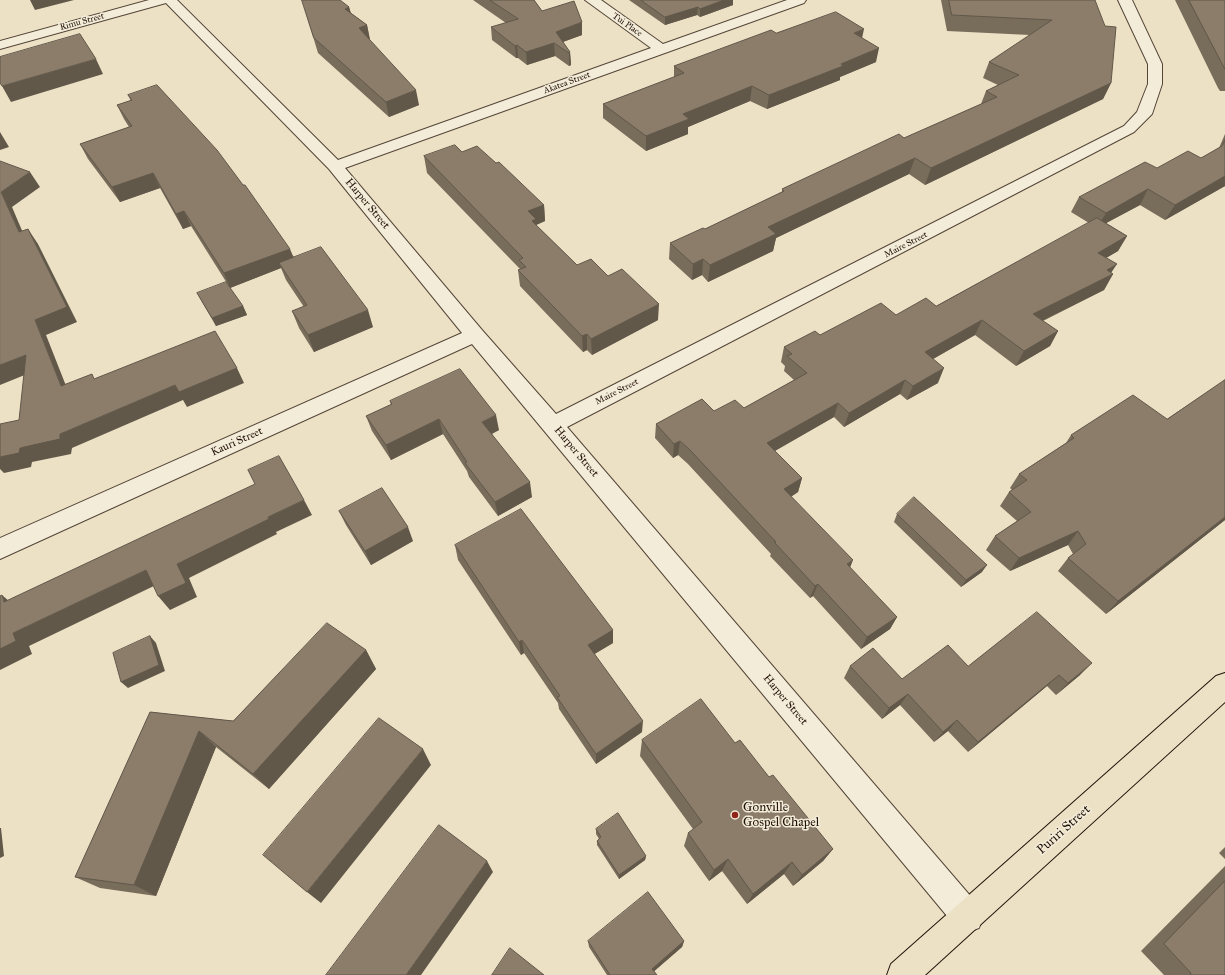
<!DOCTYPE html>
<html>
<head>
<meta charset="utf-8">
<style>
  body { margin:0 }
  canvas { display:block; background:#ece1c5 }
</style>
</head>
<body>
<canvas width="1225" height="975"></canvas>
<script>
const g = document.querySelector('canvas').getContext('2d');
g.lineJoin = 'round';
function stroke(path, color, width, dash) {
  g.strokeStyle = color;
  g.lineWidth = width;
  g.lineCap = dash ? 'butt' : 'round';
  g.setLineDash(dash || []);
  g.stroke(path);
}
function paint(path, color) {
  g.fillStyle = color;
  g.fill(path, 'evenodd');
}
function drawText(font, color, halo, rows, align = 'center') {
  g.font = font + ' "IM FELL Great Primer",serif';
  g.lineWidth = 3;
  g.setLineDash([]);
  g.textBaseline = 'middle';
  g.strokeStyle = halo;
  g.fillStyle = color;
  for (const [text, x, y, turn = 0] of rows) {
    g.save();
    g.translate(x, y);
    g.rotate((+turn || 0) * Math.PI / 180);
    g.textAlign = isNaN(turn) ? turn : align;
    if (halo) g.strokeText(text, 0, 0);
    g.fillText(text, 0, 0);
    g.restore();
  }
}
const minor = new Path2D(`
  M 149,0 L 177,0 L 338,160 L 651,48 L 585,0 L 601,0 L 663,44 L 787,0 L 806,0 L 804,3 L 345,168 L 482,330 L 556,414 L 1124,126 L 1137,112 L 1148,84 L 1148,64 L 1118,0 L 1132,0 L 1162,64 L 1162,84 L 1152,114 L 1134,132 L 567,427 L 979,906 L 983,917 L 979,928 L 968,932 L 957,928 L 472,344 L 0,559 L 0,538 L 462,333 L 329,169 L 166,3 L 0,49 L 0,41 Z`);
const major = new Path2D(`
  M 1225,673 L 1225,702 L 925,975 L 887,975 L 891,964 L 1216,676 Z`);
stroke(minor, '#544537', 2);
stroke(major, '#221108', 2);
paint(minor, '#f3ecd9');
paint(major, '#ece1c5');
paint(new Path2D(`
  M 302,0 L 349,7 L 351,13 L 367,25 L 370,40 L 419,105 L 389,117 L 318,53 Z
  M 473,0 L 534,0 L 542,11 L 582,35 L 563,42 L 570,52 L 571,65 L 569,66 L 555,56 L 527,65 L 518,58 L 516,58 L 492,40 L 491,27 L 506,23 Z
  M 629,0 L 733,0 L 733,5 L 700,17 L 697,15 L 665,25 Z
  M 941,0 L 1095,0 L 1111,83 L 1103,99 L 925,185 L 909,174 L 776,238 L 773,251 L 708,282 L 702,275 L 692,280 L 669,259 L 670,243 L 705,229 L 782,192 L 782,189 L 904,138 L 981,104 L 986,91 L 998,85 L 983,78 L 989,62 L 1030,35 L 947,31 Z
  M 1175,0 L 1225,0 L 1225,91 L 1220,91 L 1218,88 Z
  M 776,33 L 862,38 L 876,62 L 840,77 L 840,80 L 767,109 L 750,101 L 688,127 L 688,134 L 646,151 L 603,118 L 603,104 L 674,77 L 674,66 Z
  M 128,95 L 294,257 L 373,327 L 314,352 L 299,328 L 292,311 L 304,307 L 286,280 L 281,268 L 230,288 L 191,226 L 183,229 L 160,188 L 120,202 L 88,159 L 80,144 L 129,127 L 124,119 L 117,105 L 131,101 Z
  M 1225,134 L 1225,186 L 1165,220 L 1140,205 L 1106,223 L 1127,236 L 1118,251 L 1106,258 L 1111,273 L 1113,274 L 1104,290 L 1043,321 L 1058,331 L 1050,346 L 1016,366 L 975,335 L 933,359 L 938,383 L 907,400 L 900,394 L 844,427 L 834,417 L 775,451 L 802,478 L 798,492 L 791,497 L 850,568 L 897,617 L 890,629 L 861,649 L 813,596 L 810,598 L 770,556 L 771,554 L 688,464 L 678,455 L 673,458 L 655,438 L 656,424 L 714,411 L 744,408 L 794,380 L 784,371 L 785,366 L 781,362 L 784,347 L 820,335 L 896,315 L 936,306 L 1089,223 L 1071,212 L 1079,197 L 1157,168 L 1201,158 L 1219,148 Z
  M 462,152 L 544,205 L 545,221 L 536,225 L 577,265 L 608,276 L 658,320 L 592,355 L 587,350 L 583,352 L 520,286 L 518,270 L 520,269 L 427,173 L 424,156 Z
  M 197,293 L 243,306 L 247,315 L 216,326 L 202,302 Z
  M 1225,380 L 1225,520 L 1106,614 L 1058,571 L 1068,558 L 1073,554 L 1068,545 L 1010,571 L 986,550 L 995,536 L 1017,521 L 1000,506 L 1009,492 L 1012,490 L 1010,488 L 1019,474 L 1066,443 L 1071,435 L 1167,419 Z
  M 390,401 L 499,430 L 492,434 L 532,497 L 498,516 L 469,477 L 467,471 L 443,434 L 391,460 L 372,431 L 366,416 L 391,405 Z
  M 339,511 L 413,541 L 371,565 L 346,525 Z
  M 897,514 L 982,572 L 961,587 L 894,522 Z
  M 455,545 L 613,630 L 613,643 L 594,654 L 642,732 L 596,764 L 559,709 L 558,703 L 524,653 L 521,655 L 458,560 Z
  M 366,650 L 376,669 L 269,789 L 216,747 L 156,896 L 100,888 L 75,877 L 150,712 L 233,721 Z
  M 850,666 L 902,679 L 968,666 L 1080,675 L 1056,695 L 1047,686 L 968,752 L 948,731 L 934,742 L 900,705 L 882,719 L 844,678 Z
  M 642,740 L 735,743 L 769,777 L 833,849 L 823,861 L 793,886 L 784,874 L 747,904 L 722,871 L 709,881 L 684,846 L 688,833 L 693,829 L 640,756 Z
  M 596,829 L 646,856 L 645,860 L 619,879 L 597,845 L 597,841 L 599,839 L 596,834 Z
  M 1225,847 L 1225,859 L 1219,853 Z
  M 1225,866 L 1225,975 L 1164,975 L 1141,951 Z
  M 588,941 L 684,941 L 682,947 L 654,971 L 657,975 L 607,975 L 589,947 Z`), '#786c5b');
paint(new Path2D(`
  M 30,0 L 74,0 L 35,10 Z
  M 724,0 L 733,0 L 733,5 L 700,17 L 700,9 Z
  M 349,7 L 353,22 L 345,9 Z
  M 698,7 L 697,15 L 665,25 L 665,17 Z
  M 582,22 L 582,35 L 557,44 L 556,32 Z
  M 367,25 L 370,40 L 362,43 L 359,28 Z
  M 864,29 L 861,43 L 854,33 Z
  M 554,43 L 555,56 L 527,65 L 526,52 Z
  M 517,45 L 518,58 L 516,58 L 515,46 Z
  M 879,48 L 876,62 L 840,77 L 840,80 L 767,109 L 769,95 Z
  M 570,52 L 571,65 L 569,66 L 569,53 Z
  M 96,59 L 103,74 L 11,102 L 2,86 Z
  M 1111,83 L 1103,99 L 925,185 L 931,168 Z
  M 752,86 L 750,101 L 688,127 L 688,134 L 646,151 L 646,136 L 683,114 Z
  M 416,90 L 419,105 L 389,117 L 386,102 Z
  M 0,132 L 9,147 L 0,150 Z
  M 915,158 L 909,174 L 776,238 L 773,251 L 708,282 L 710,265 L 768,227 Z
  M 30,172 L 40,187 L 12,207 L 29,247 L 19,232 L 1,192 Z
  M 153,173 L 160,188 L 120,202 L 112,187 Z
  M 1225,176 L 1225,186 L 1165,220 L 1175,205 Z
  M 1148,189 L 1140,205 L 1097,228 L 1106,213 Z
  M 544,205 L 545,221 L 536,225 L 537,235 L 528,211 Z
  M 184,211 L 191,226 L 183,229 L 176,214 Z
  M 28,229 L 38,244 L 77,322 L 46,335 L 72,401 L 61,386 L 35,320 Z
  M 1127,236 L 1118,251 L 1089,268 L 1098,253 Z
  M 290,249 L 296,263 L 279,263 L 281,268 L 230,288 L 224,273 Z
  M 703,259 L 702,275 L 692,280 L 693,264 Z
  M 1117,264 L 1109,276 L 1113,274 L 1104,290 L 1025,329 L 1033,314 Z
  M 659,304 L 658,320 L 592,355 L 591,339 Z
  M 243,306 L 247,315 L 216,326 L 212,318 Z
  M 368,310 L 373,327 L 314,352 L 308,335 Z
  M 982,320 L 975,335 L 919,367 L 925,352 Z
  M 1058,331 L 1050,346 L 1016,366 L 1024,351 Z
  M 587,334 L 587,350 L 583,352 L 582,336 Z
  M 26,355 L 37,370 L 0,385 L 0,365 Z
  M 237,368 L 244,383 L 187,407 L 183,400 L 72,448 L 71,454 L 32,462 L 31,467 L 4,473 L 0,469 L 0,457 L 20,448 L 60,434 L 175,385 Z
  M 944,368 L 938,383 L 907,400 L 913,386 Z
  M 905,380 L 900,394 L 844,427 L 849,413 Z
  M 838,403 L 834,417 L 764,457 L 767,443 Z
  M 496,415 L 499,430 L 485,437 L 482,422 Z
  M 439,419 L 443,434 L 391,460 L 386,445 Z
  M 680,441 L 678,455 L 673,458 L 674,444 Z
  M 802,478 L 798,492 L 780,503 L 784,489 Z
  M 530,482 L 532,497 L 498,516 L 495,502 Z
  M 304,500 L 312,515 L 276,532 L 277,534 L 189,578 L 197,597 L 170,610 L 158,596 L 177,564 L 268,517 Z
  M 1225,517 L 1225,520 L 1106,614 L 1118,601 Z
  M 408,527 L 413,541 L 371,565 L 365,551 Z
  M 1078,531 L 1068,545 L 1010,571 L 1019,558 Z
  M 853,560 L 848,573 L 847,564 Z
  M 987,565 L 982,572 L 961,587 L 966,580 Z
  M 146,570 L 158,584 L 29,646 L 32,654 L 0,670 L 0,649 L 13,633 Z
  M 818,584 L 813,596 L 810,598 L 815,586 Z
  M 2,595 L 18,609 L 4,602 Z
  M 897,617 L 890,629 L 861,649 L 867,637 Z
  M 613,630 L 613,643 L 588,658 L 588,645 Z
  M 150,636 L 156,643 L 165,671 L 128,688 L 121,682 Z
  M 522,640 L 524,653 L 521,655 L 519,642 Z
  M 366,650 L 376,669 L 269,789 L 253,774 Z
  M 1092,663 L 1080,675 L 1056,695 L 1068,683 Z
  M 1059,675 L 1047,686 L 968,752 L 978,742 Z
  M 908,694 L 900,705 L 882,719 L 889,708 Z
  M 957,720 L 948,731 L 934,742 L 943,732 Z
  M 643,721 L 642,732 L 596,764 L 596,754 Z
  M 199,731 L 216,747 L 156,896 L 134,885 Z
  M 423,749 L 431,765 L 321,903 L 307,892 Z
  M 0,828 L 1,828 L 4,856 L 0,858 Z
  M 833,849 L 823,861 L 793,886 L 802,875 Z
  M 646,856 L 645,860 L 619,879 L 619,875 Z
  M 728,859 L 722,871 L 709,881 L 714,870 Z
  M 487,861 L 493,872 L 421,975 L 406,975 Z
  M 792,862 L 784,874 L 747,904 L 753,894 Z
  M 684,941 L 682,947 L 651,974 L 652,969 Z`), '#61584a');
const building = new Path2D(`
  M 302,0 L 340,0 L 349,7 L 345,9 L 367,25 L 359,28 L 416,90 L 386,102 L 314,38 Z
  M 490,0 L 534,0 L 542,11 L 574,1 L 582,22 L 556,32 L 570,52 L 569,53 L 554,43 L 526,52 L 517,45 L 515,46 L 491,27 L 518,19 Z
  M 641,0 L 724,0 L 700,9 L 698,7 L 665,17 Z
  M 949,0 L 1095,0 L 1105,26 L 1116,27 L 1111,83 L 931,168 L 915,158 L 768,227 L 776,234 L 710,265 L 703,259 L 693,264 L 670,243 L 703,228 L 705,229 L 784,191 L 782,189 L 899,134 L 904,138 L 997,97 L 986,91 L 1019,75 L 989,62 L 1052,20 L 952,15 Z
  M 1189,0 L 1225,0 L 1225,69 Z
  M 836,12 L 864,29 L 854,33 L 879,48 L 841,64 L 843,66 L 769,95 L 752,86 L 683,114 L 689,119 L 646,136 L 603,104 L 684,73 L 674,66 L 771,30 L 776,33 Z
  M 80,34 L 96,59 L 2,86 L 0,83 L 0,57 Z
  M 157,85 L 217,150 L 243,185 L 245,185 L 290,249 L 224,273 L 184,211 L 176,214 L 153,173 L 112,187 L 80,144 L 132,126 L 117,105 L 132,100 L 128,95 Z
  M 1225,140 L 1225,176 L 1175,205 L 1148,189 L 1106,213 L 1079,197 L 1145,162 L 1157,168 L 1188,151 L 1201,158 L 1222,146 Z
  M 455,145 L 462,152 L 477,146 L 496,163 L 499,162 L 544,205 L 528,211 L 536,219 L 532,221 L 577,265 L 591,259 L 608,276 L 622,269 L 659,304 L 591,339 L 587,334 L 582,336 L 518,270 L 526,267 L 519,260 L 523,258 L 424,156 Z
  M 0,161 L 30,172 L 1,192 L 19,232 L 28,229 L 67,307 L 35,320 L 61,386 L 92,374 L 94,379 L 215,331 L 237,368 L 179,392 L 175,385 L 60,434 L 60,439 L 20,448 L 19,453 L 0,457 L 0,424 L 19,420 L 26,355 L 0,365 Z
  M 1097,218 L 1127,236 L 1098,253 L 1117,264 L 1107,270 L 1113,274 L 1033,314 L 1058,331 L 1024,351 L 982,320 L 925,352 L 944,368 L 913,386 L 905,380 L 849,413 L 838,403 L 767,443 L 802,478 L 784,489 L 853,560 L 847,564 L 897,617 L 867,637 L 818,584 L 815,586 L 774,542 L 776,542 L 690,450 L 680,441 L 674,444 L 656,424 L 702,399 L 714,411 L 735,400 L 744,408 L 807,373 L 787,356 L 792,354 L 784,347 L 815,331 L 820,335 L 881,303 L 896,315 L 926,298 L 936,306 Z
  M 321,247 L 368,310 L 308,335 L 292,311 L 307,305 L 279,263 Z
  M 226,282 L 243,306 L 212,318 L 197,293 Z
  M 460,369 L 496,415 L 482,422 L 530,482 L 495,502 L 465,463 L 467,462 L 439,419 L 386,445 L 366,416 L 392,404 L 390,401 Z
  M 1225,380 L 1225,517 L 1118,601 L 1068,558 L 1086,544 L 1078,531 L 1019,558 L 995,536 L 1031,512 L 1009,492 L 1027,480 L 1019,474 L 1074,438 L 1071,435 L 1133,395 L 1167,419 Z
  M 279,456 L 304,500 L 268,517 L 269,519 L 177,564 L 186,583 L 158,596 L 146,570 L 13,633 L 16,641 L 0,649 L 0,596 L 2,595 L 4,602 L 255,484 L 248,470 Z
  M 382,488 L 408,527 L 365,551 L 339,511 Z
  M 914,497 L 987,565 L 966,580 L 897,514 Z
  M 521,509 L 613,630 L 588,645 L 643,721 L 596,754 L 557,697 L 560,696 L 522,640 L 519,642 L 455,545 Z
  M 1037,612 L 1092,663 L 1068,683 L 1059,675 L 978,742 L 957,720 L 943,732 L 908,694 L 889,708 L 850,666 L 873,648 L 902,679 L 948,645 L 968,666 Z
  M 327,623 L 366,650 L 253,774 L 199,731 L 134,885 L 75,877 L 150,712 L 233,721 Z
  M 150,636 L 159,665 L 121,682 L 113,653 Z
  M 701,699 L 735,743 L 740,740 L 769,777 L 773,775 L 833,849 L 802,875 L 792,862 L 753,894 L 728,859 L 714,870 L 688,833 L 702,822 L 642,740 Z
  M 379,718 L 423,749 L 307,892 L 263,855 Z
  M 618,813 L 646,856 L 619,875 L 597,841 L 601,837 L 596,829 Z
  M 439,825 L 487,861 L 406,975 L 326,975 Z
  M 1225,881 L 1225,975 L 1190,975 L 1191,973 L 1164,944 Z
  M 648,892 L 684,941 L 652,969 L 657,975 L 610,975 L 588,941 Z
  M 510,948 L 544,975 L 492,975 Z`);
paint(building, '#8b7d6a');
stroke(building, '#61584a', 1);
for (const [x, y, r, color] of [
  [735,815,4,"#8f2418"]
]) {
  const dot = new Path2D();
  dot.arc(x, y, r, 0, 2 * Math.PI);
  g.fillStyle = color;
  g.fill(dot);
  stroke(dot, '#f3ecd9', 1.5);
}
drawText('9px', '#221108', '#f3ecd9', [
  ["Rimu Street",82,22,-15],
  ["Tui Place",627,25,35],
  ["Akatea Street",567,83,-20],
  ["Maire Street",906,245,-27],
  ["Maire Street",617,392,-27]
]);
drawText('11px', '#221108', '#f3ecd9', [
  ["Harper Street",367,204,50],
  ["Kauri Street",237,442,-24],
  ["Harper Street",576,452,50],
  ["Harper Street",785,700,50]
]);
drawText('13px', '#221108', '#f3ecd9', [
  ["Gonville",743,808],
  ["Gospel Chapel",743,823]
], 'left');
drawText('13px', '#221108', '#f3ecd9', [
  ["Puriri Street",1064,830,-42]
]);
</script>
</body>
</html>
